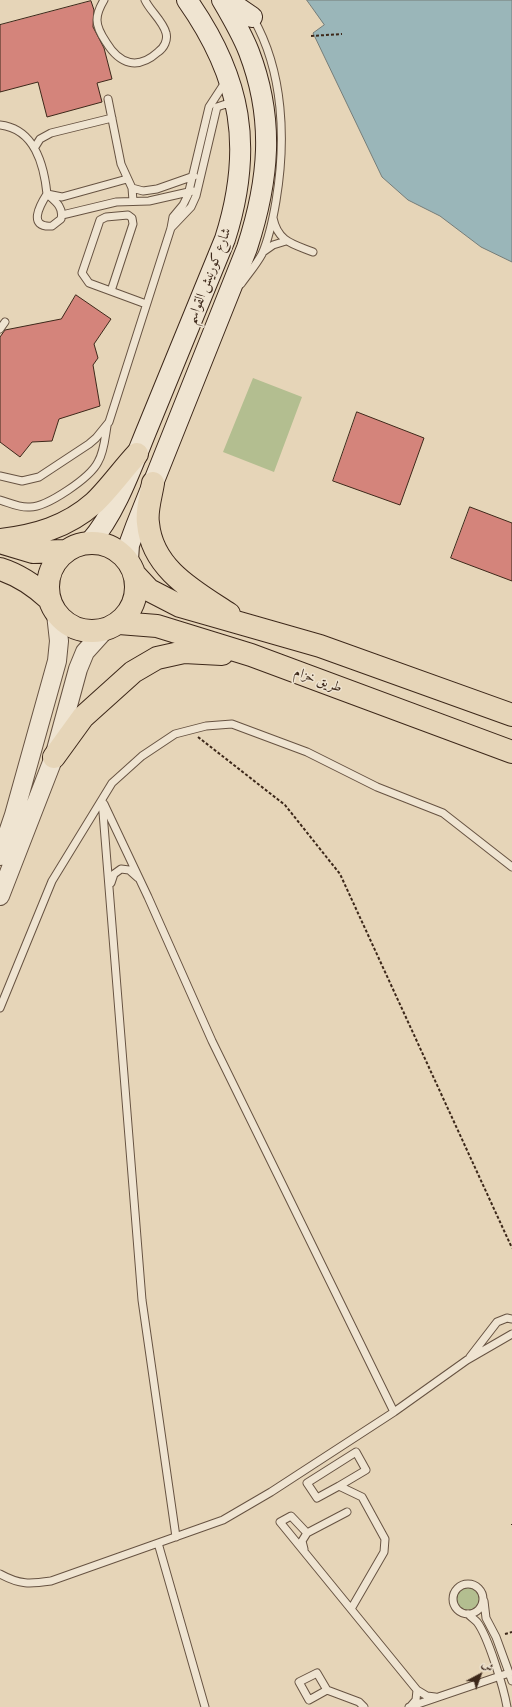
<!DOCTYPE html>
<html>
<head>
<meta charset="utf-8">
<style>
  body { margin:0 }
  #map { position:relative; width:512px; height:1707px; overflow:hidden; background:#e6d5b8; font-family:"EB Garamond",Amiri,serif }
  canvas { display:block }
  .north { position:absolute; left:460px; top:1655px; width:40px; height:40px; -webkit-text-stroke:3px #efe4d1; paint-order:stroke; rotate:41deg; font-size:11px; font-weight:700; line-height:16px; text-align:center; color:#3d281a }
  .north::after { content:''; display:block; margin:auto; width:14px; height:18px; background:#3d281a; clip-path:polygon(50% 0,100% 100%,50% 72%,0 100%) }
</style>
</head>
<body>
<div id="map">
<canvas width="512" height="1707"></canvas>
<div class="north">ش</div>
</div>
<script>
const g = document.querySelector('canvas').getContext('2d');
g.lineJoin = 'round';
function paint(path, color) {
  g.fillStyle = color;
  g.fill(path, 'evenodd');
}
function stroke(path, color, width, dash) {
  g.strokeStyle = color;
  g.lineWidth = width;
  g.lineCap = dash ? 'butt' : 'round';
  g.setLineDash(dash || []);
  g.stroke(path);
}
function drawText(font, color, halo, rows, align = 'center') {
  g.font = font + ' "EB Garamond",Amiri,serif';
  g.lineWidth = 3;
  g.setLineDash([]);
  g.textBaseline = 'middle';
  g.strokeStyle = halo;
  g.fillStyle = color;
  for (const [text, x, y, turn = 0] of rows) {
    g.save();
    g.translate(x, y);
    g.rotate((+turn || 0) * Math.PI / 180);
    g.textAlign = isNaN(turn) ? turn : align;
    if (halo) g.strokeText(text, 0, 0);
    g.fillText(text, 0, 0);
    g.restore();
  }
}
paint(new Path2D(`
  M 253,378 L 302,397 L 274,472 L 223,452 Z
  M457 1599a11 11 0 1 1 22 0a11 11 0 1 1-22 0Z`), '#b3be90');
const water = new Path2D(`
  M 307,0 L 512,0 L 512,262 L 481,247 L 440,216 L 408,200 L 382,177 L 313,33 L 324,25 Z`);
paint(water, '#9ab6b9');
stroke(water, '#757d79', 1);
const building = new Path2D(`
  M 91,1 L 94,10 L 93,27 L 104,48 L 112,79 L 97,83 L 102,102 L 47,117 L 38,82 L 0,92 L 0,25 Z
  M 76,295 L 111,319 L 94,344 L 98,358 L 93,365 L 100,406 L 59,419 L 52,441 L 32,442 L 20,457 L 0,442 L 0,337 L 5,330 L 61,319 Z
  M 357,412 L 424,438 L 400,505 L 333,481 Z
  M 470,507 L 512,523 L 512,581 L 451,558 Z`);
paint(building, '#d4847b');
stroke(building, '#3d281a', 1);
const service = new Path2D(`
  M 104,0 C 101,5 97,13 97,20 C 97,28 102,36 106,42 C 120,65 138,70 158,52 C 164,48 168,40 166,33 C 163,21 150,11 145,0
  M 108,99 L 121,164 L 132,188 L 133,201
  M 0,125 C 35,129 44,165 47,194 L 62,197 L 127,179
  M 35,147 L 40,139 L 51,133 L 112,118
  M 132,188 L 143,191 L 157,189 L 194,176
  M 47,194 C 55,201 64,207 61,219 L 52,226 C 27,228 40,205 47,194 Z
  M 62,215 L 116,202 L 149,201 L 193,191
  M 273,218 C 278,242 293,244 313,252
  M 171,228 L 191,207 L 196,196 L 217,107 L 226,104 L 232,107
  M 263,252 L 273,245 L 286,241
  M 241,284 C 248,274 256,265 262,254 C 269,238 273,219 276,201 C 286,141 284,72 253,18
  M 111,291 L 133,224 L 132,218 L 128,215 L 106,217 L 100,220 L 82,273 L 89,283 L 146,304
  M 0,329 L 5,322
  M 0,476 L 22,481 L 39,477 L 89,444 L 96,438 L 109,422 L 171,228 L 173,217 L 183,205 L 188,195 L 209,107 L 226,81
  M 0,500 C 10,503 19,508 30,507 C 47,507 90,478 98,462 C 104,452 105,438 107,426
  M 102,800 L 142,1300 L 176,1537
  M 104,804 L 148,897 L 212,1041 L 394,1412
  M 111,883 L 114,874 L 121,869 L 129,870 L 138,878
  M 0,1008 L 52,881 L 112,783 L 142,756 L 175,734 L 206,726 L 232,724 L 307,752 L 377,787 L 443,813 L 512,867
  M 470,1357 L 497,1322 L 507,1318 L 512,1319
  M 339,1486 L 366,1470 L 356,1452 L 307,1483 L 317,1498 L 339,1486 L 362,1497 L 385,1539 L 384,1552 L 351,1609
  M 307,1533 L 291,1516 L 280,1522 L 417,1690
  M 158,1543 L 205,1707
  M 304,1549 L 302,1541 L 307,1533 L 347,1512
  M 0,1574 C 20,1585 30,1584 51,1581 L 223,1520 L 271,1492 L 394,1412 L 467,1360 L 512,1334
  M453 1599a15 15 0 1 1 30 0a15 15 0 1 1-30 0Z
  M 484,1601 L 486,1618 L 496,1637 L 512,1681
  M 468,1614 C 471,1617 474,1619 477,1622 C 488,1636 504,1689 507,1707
  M 327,1690 L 309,1700 L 299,1682 L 317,1673 L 327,1690 L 359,1702 L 364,1707
  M 409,1707 L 509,1673
  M 410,1707 L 416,1700 L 417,1690 L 427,1696 L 435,1697`);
const tertiary = new Path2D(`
  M 0,856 L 14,815 L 57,661 L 59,641 L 56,614
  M 0,896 L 54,757 L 78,669 L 85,652 L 104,631`);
const secondary = new Path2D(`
  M 227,0 L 252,17
  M 90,542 C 116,513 133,463 148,427 C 174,364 200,301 225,239 C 254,148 242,78 187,0
  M 128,560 L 129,545 L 136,526 L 247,248 C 269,180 275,120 249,52 C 242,34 232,17 222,0`);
const primary = new Path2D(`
  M 153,483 C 151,496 146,511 148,523 C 152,569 194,591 229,614
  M 0,540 C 35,536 67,527 94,503 C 108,490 123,469 137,454
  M48 587a44 44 0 1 1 88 0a44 44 0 1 1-88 0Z
  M 3,543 L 33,552 L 65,551
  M 0,569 C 19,575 34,585 49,599
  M 136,576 L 149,590 L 180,606 L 320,646 L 512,715
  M 119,623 L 157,626 L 251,655 L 512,752
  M 54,757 L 83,717 L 133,672 L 157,658 L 184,652 L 222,654`);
stroke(service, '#675342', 9);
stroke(tertiary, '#675342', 20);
stroke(secondary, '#3d281a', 22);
stroke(primary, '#3d281a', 24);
stroke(new Path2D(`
  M 311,36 L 342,34
  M 198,737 L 285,805 L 340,874 L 512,1248
  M 512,1524 L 512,1525
  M 505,1634 L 512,1632`), '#3d281a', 2, [3, 2]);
stroke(service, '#efe4d1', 7);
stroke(tertiary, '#efe4d1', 18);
stroke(secondary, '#efe4d1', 20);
stroke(primary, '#e6d5b8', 22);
drawText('14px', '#3d281a', '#efe4d1', [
  ["شارع كورنيش القواسم",209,276,-69],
  ["طريق خزام",318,680,20]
]);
</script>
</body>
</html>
